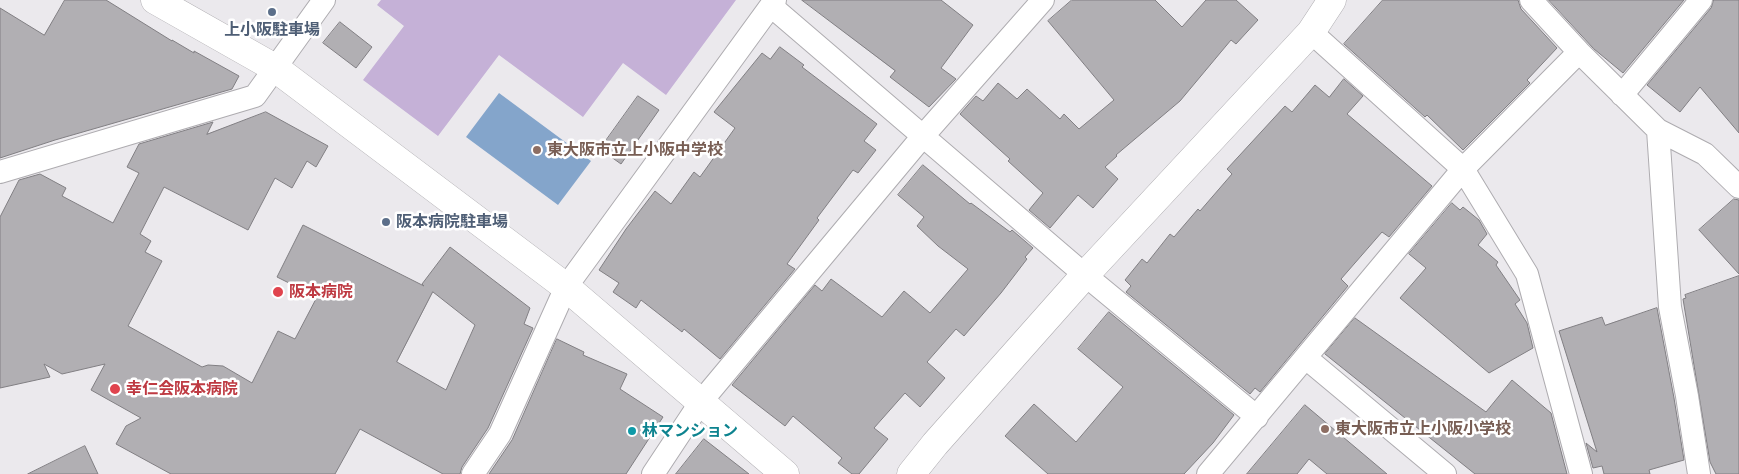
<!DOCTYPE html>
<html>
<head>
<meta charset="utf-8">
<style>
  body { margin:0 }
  canvas { display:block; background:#ebe9ed }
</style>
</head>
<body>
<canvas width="1739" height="474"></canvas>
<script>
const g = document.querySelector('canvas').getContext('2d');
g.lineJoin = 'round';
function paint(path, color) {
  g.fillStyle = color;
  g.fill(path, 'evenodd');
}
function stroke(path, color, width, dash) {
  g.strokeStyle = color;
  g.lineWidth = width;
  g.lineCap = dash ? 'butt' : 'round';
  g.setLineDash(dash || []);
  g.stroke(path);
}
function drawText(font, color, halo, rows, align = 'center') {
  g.font = font + ' "Roboto Serif","Noto Sans JP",serif';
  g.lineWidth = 5;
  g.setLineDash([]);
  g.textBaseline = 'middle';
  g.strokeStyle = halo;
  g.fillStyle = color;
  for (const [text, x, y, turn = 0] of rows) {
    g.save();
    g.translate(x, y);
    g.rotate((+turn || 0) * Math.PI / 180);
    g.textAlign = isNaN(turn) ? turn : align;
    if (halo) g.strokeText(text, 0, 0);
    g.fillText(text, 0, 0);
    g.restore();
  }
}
paint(new Path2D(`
  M 381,0 L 736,0 L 666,95 L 623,63 L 583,117 L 499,55 L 438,136 L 363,80 L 404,26 L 377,5 Z`), '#c5b1d7');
paint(new Path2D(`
  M 499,93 L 591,161 L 558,205 L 466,137 Z`), '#84a5cb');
const building = new Path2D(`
  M 65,0 L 106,0 L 172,41 L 172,40 L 194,53 L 194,51 L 239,76 L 232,89 L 55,140 L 0,158 L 0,8 L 44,35 Z
  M 802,0 L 941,0 L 973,25 L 941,68 L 956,79 L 929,107 L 890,77 L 895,71 Z
  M 1072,0 L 1155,0 L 1182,27 L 1206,0 L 1236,0 L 1258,20 L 1236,44 L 1231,40 L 1180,101 L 1116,155 L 1117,156 L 1105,167 L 1118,179 L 1093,208 L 1078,195 L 1050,228 L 1029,210 L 1043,193 L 1008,161 L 1010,159 L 960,114 L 976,96 L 983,101 L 998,83 L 1017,99 L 1027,89 L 1060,119 L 1064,114 L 1079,129 L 1114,100 L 1048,21 Z
  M 1383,0 L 1518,0 L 1521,9 L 1557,48 L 1527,80 L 1530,83 L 1463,150 L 1427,115 L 1425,117 L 1344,44 Z
  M 1549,0 L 1684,0 L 1623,73 L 1594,49 Z
  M 1714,0 L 1739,0 L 1739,133 L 1700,87 L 1680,112 L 1647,85 L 1711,8 Z
  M 340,22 L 372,47 L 356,68 L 323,43 Z
  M 780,47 L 804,65 L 802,67 L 877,124 L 864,141 L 876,150 L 858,173 L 853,170 L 817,218 L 819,220 L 787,264 L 795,269 L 720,359 L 684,329 L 682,332 L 641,300 L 636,308 L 613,292 L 619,283 L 599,270 L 626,229 L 655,191 L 671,204 L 694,172 L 700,177 L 735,128 L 714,112 L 762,53 L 770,59 Z
  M 1344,79 L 1363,96 L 1347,114 L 1432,186 L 1389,237 L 1382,232 L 1341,279 L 1348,286 L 1260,392 L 1255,388 L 1250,394 L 1126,292 L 1131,286 L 1125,280 L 1142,259 L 1147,263 L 1170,234 L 1174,237 L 1198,209 L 1200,211 L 1232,174 L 1227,169 L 1285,106 L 1292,112 L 1315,85 L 1329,97 Z
  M 638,96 L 659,110 L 621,164 L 600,149 Z
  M 266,112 L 328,146 L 316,167 L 307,161 L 292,188 L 275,178 L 248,230 L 164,187 L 140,234 L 151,241 L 145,252 L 162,261 L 128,326 L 202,367 L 208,365 L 223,366 L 252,383 L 278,331 L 295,339 L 317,297 L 277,277 L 303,225 L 424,286 L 422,284 L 450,247 L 530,308 L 524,324 L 533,328 L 488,428 L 462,467 L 460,474 L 443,474 L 360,429 L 335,474 L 171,474 L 116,444 L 126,426 L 141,418 L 91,390 L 105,364 L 62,374 L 44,364 L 50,377 L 0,388 L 0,217 L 19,180 L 40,174 L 66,188 L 62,196 L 113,223 L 139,173 L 127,167 L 139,144 L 213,122 L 207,134 ZM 433,292 L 475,325 L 446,390 L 397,362 Z
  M 923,165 L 970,204 L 971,203 L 1010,232 L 1012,230 L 1033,248 L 1025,257 L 1027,259 L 1001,293 L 964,336 L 956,329 L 927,362 L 945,378 L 920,407 L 905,393 L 874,428 L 888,439 L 859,474 L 852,474 L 838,463 L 842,458 L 793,416 L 785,426 L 732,385 L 815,285 L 822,291 L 831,279 L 882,317 L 904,291 L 930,313 L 968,269 L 938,246 L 917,226 L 924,217 L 898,195 Z
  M 1734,199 L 1739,200 L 1739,274 L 1699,230 Z
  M 1452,203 L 1460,210 L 1463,207 L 1479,220 L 1487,234 L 1478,245 L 1498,262 L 1496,265 L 1520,300 L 1515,304 L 1527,323 L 1533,348 L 1489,373 L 1400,298 L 1426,268 L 1409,254 Z
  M 1739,276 L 1739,474 L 1716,474 L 1710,462 L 1683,299 L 1686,298 L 1685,295 Z
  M 1657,308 L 1674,398 L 1684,460 L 1649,470 L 1650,474 L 1604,474 L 1602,466 L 1593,468 L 1586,443 L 1597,452 L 1559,331 L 1602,317 L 1605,325 Z
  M 1109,312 L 1234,415 L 1213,443 L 1184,474 L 1048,474 L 1005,436 L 1034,404 L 1076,442 L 1123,387 L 1078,349 Z
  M 1355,318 L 1486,412 L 1512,380 L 1551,413 L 1567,474 L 1475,474 L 1325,354 Z
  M 557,339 L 584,352 L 583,355 L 627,374 L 620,389 L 663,417 L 626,474 L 489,474 L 512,440 Z
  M 1305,405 L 1387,474 L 1327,474 L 1309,459 L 1297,474 L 1247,474 Z
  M 704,439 L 749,474 L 676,474 Z
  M 85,446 L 98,474 L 28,474 Z`);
paint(building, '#b1afb3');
stroke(building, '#817f83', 1);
const minor = new Path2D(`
  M 1531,0 L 1579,52 L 1658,130 L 1705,154 L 1739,187
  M 771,6 L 1085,275 L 1257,417
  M 1311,32 L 1463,169 L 1527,274 L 1581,474
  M 1622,95 L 1701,0
  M 1658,130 L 1670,307 L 1687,396 L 1699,474
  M 0,172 L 255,96 L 324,0
  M 1306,358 L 1445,474
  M 473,474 L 500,434 L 566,287 L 775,0
  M 653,474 L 700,403 L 923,136 L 1043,0
  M 1208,474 L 1463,169 L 1579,52`);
const tertiary = new Path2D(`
  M 155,0 L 275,68 L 566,287 L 785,474
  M 911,474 L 935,444 L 1085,275 L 1311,32 L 1332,0`);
stroke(minor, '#aeacb0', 24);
stroke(tertiary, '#aeacb0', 29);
stroke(minor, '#fff', 22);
stroke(tertiary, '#fff', 28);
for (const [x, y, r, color] of [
  [272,12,5,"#5c6f8a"],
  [537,150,5,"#8d6e63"],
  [386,222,5,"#5c6f8a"],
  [278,292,6,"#e0444e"],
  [115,389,6,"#e0444e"],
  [1325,429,5,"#8d6e63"],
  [632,431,5,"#0f9aa8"]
]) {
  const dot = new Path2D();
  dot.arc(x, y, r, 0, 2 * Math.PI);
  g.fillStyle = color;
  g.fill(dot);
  stroke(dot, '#fff', 2);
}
drawText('bold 16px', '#4e5e75', '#fff', [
  ["上小阪駐車場",272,30],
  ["阪本病院駐車場",396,222,"left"]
]);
drawText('bold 16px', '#785e54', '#fff', [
  ["東大阪市立上小阪中学校",547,150],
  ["東大阪市立上小阪小学校",1335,429]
], 'left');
drawText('bold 16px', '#be3a42', '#fff', [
  ["阪本病院",289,292],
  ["幸仁会阪本病院",126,389]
], 'left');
drawText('bold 16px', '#0d838f', '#fff', [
  ["林マンション",642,431]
], 'left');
</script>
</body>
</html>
